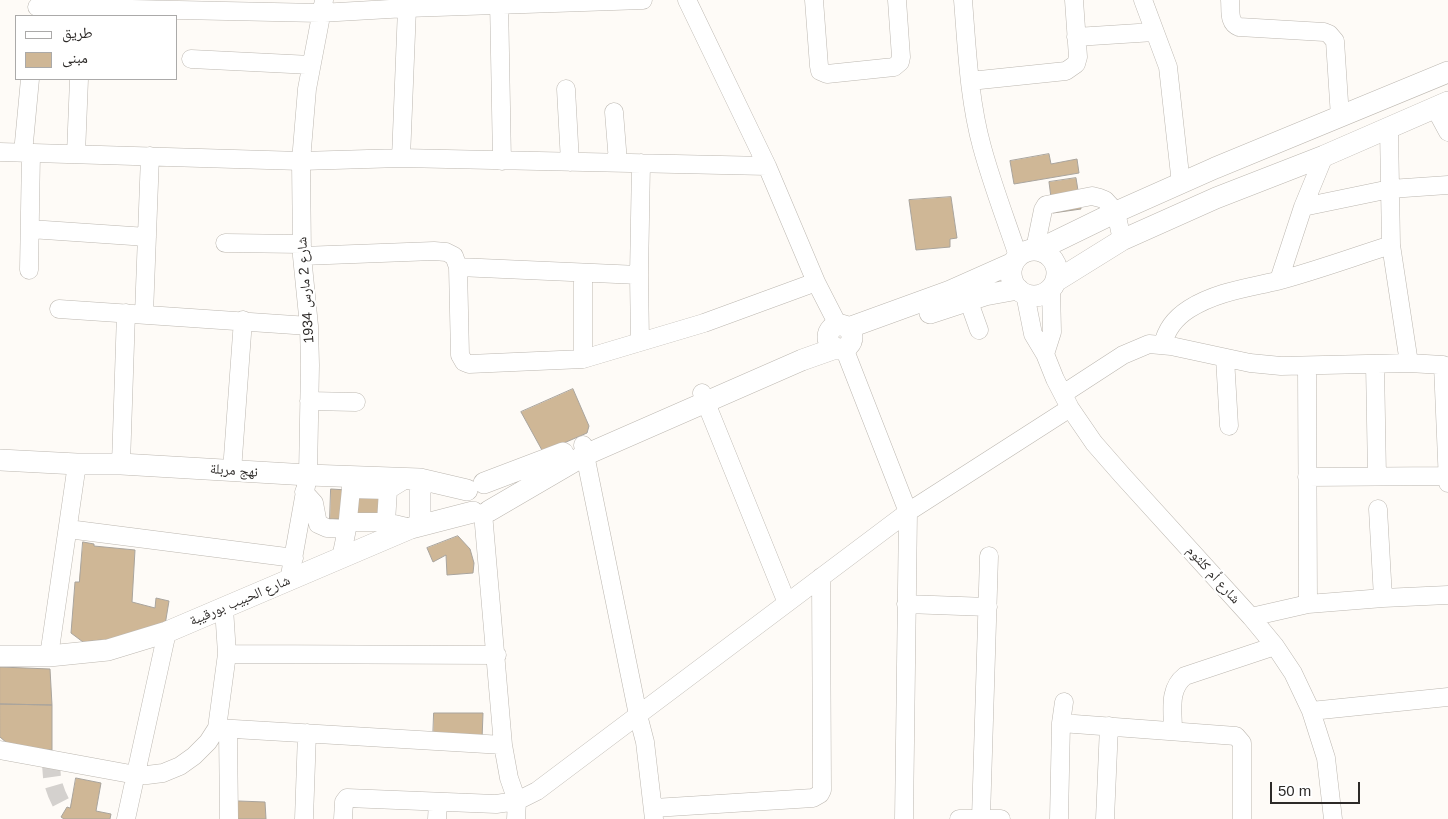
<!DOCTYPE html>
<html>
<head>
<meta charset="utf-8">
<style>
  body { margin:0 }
  #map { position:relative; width:1448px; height:819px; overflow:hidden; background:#fefbf7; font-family:Helvetica,"Noto Naskh Arabic",sans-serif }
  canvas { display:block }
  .legend { position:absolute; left:15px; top:15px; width:162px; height:65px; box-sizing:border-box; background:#fff; border:1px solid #abaaa9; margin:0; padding:6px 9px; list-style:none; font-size:15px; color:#2d2a28 }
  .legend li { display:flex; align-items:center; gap:10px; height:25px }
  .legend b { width:25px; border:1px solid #abaaa9 }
  .scale { position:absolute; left:1270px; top:782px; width:90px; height:22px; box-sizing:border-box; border:2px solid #2d2a28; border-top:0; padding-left:6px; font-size:15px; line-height:18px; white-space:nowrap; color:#2d2a28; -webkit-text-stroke:4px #fff; paint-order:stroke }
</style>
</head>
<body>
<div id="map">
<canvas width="1448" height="819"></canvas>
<ul class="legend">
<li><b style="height:6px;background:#fff"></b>طريق</li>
<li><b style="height:14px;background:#cfb796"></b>مبنى</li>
</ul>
<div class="scale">50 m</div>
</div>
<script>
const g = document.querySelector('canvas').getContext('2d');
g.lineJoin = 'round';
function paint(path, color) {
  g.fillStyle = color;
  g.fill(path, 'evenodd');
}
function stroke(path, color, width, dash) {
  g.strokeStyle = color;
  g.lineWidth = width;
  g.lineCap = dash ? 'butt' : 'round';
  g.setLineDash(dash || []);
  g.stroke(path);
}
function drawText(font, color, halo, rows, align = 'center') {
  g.font = font + ' Helvetica,"Noto Naskh Arabic",sans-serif';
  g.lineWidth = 4.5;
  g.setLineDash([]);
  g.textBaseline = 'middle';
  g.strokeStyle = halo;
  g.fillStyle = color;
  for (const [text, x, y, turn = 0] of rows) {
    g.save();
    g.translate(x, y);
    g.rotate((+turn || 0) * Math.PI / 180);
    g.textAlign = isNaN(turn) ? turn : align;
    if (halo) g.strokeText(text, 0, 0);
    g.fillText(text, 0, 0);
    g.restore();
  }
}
const building = new Path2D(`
  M 1049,154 L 1051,164 L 1077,159 L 1079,173 L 1014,184 L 1010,161 Z
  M 1076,178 L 1081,209 L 1053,213 L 1049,182 Z
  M 951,197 L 957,238 L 950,239 L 950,247 L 916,250 L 909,200 Z
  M 573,389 L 589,426 L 587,433 L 543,452 L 521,412 Z
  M 331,489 L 347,490 L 346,519 L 330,519 Z
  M 357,491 L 385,492 L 384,519 L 356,518 Z
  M 458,536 L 470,549 L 474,563 L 473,573 L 447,575 L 446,555 L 433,562 L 427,548 Z
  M 83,542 L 94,544 L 94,546 L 135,550 L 132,602 L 155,608 L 156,598 L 169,601 L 165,625 L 107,643 L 101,640 L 83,642 L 71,633 L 75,582 L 79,582 Z
  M 0,667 L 50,669 L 52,705 L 0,704 Z
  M 0,704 L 52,705 L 52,750 L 13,747 L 8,744 L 0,737 Z
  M 434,713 L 483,713 L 482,740 L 433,741 Z
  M 76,778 L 101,783 L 96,811 L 111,814 L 110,819 L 64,819 L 61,817 L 67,807 L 70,808 Z
  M 239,801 L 265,802 L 266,819 L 232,819 L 232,803 Z`);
paint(building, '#cfb796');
stroke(building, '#a9a49d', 1);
stroke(new Path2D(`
  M 52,759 C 49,778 56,795 65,810`), '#d4d1ce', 18, [18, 9]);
const minor = new Path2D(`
  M 499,0 L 502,161
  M 687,0 L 767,166 L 816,282 L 838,325
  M 814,0 L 819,66 L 820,71 L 827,74 L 894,67 L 900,62 L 901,57 L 897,0
  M 963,0 C 967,49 969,100 982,147 C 992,184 1006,220 1018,256
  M 1143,0 L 1168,67 L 1181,184
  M 1230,0 C 1231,10 1228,23 1239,27 L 1324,32 L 1329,34 L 1335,41 L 1340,117
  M 37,7 L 320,13 L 407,8 L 643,0
  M 1076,37 L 1154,32
  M 191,59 L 311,65
  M 970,81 L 1066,71 L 1076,64 L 1078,57 L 1074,0
  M 566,89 L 570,162
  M 1435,108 L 1448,132
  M 614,112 L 618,162
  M 1389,129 L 1391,245 L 1409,363
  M 0,152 L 301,161 L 401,158 L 767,166
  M 23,153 L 30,79
  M 76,154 L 79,79
  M 401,158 L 407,8
  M 1303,207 L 1390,189 L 1448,185
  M 30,229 L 147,237
  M 225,243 L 302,244
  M 1035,249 L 1043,210 L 1046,205 L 1092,196 L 1100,198 L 1105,200 L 1116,212 L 1122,240
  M 302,256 L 434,251 L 446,252 L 454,256 L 458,267 L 639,275 L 640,342
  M 458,267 L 460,355 L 464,362 L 469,364 L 583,359 L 704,323 L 816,282
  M 29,270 L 31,153
  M 639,275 L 641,163
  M 1279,280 L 1303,207 L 1324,156
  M 964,288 L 979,330
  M 1025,294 L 1033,334 L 1045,354 L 1055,379 L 1070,408 L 1094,443 L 1122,475 L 1251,617 L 1275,646 L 1293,673 L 1311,711 L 1326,758 L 1333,819
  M 59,309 L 309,326
  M 144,314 L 150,156
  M 1163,345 C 1166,329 1175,318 1189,309 C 1216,292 1247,288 1277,281 C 1315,271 1353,257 1391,245
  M 844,348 L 908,512 L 904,819
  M 1045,354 L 1052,332 L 1051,288
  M 1225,358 L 1229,426
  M 583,359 L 583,273
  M 1375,364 L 1377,476
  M 1443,365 L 1448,483
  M 1307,366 L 1308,604
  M 702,393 L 787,603
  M 1063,394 L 1123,355 L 1149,344 L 1171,346 L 1250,363 L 1281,366 L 1409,363 L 1443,365 L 1448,367
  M 309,401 L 356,402
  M 583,445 L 638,715 L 645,742 L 654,819
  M 121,464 L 126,313
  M 232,471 L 243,320
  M 351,477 L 351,489 L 388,490 L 406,479
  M 1307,477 L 1448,476
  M 304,492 L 314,503 L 318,524 L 327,528 L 347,529
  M 1378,509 L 1383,598
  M 483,513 L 503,745 L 509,778 L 517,801 L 516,819
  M 348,522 L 386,522 L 411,528
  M 386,522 L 388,490
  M 68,529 L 294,558
  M 341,558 L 347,529 L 351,489
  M 289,581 L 308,475 L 310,365 L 309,326 L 302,256 L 301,161 L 307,89 L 324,0
  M 906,604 L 988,607
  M 1251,617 L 1308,604 L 1383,598 L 1448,595
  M 227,654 L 497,655
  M 49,656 L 77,464
  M 1311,711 L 1448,697
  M 1061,723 L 1236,736 L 1242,743 L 1242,819
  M 217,728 L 503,745
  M 228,729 L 229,819
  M 1173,731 C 1173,711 1168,689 1185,676 L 1275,646
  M 0,750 L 136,775 L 147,775 L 163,773 L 180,766 L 194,756 L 208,742 L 217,728 L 227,654 L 224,608
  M 654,808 L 813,798 L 820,794 L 822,790 L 821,577
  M 981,818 L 989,556
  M 126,819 L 167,632
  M 304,819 L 307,733
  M 343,819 L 344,802 L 347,798 L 496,804 L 517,801 L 537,791 L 908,512 L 1070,408
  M 437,819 L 438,802
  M 959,819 L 1001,819
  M 1059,819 L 1061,723 L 1064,702
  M 1105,819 L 1109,726`);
const major = new Path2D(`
  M 1038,250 L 1116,212 L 1215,168 L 1448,72
  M1011 273a23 23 0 1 1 46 0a23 23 0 1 1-46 0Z
  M 1056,281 L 1122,240 L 1216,198 L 1324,156 L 1448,102
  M 930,313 L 985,295 L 1018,289
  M828 337a12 12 0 1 1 24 0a12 12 0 1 1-24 0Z
  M 848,328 L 950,291 L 1013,263
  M 0,460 L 77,464 L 121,464 L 308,475 L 420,479 L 467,490
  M 420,479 L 420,525
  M 484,483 L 563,453
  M 489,511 L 585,455 L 802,360 L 836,348
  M 0,656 L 49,656 L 108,650 L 167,632 L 411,528 L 473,512`);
stroke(minor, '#bcb7b0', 19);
stroke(major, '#bcb7b0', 22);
stroke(minor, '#fff', 18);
stroke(major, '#fff', 21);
drawText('14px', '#2d2a28', '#fff', [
  ["شارع 2 مارس 1934",306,290,-94],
  ["نهج مربلة",234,471,4],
  ["شارع أم كلثوم",1213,575,48],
  ["شارع الحبيب بورقيبة",240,601,-23]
]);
</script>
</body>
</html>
